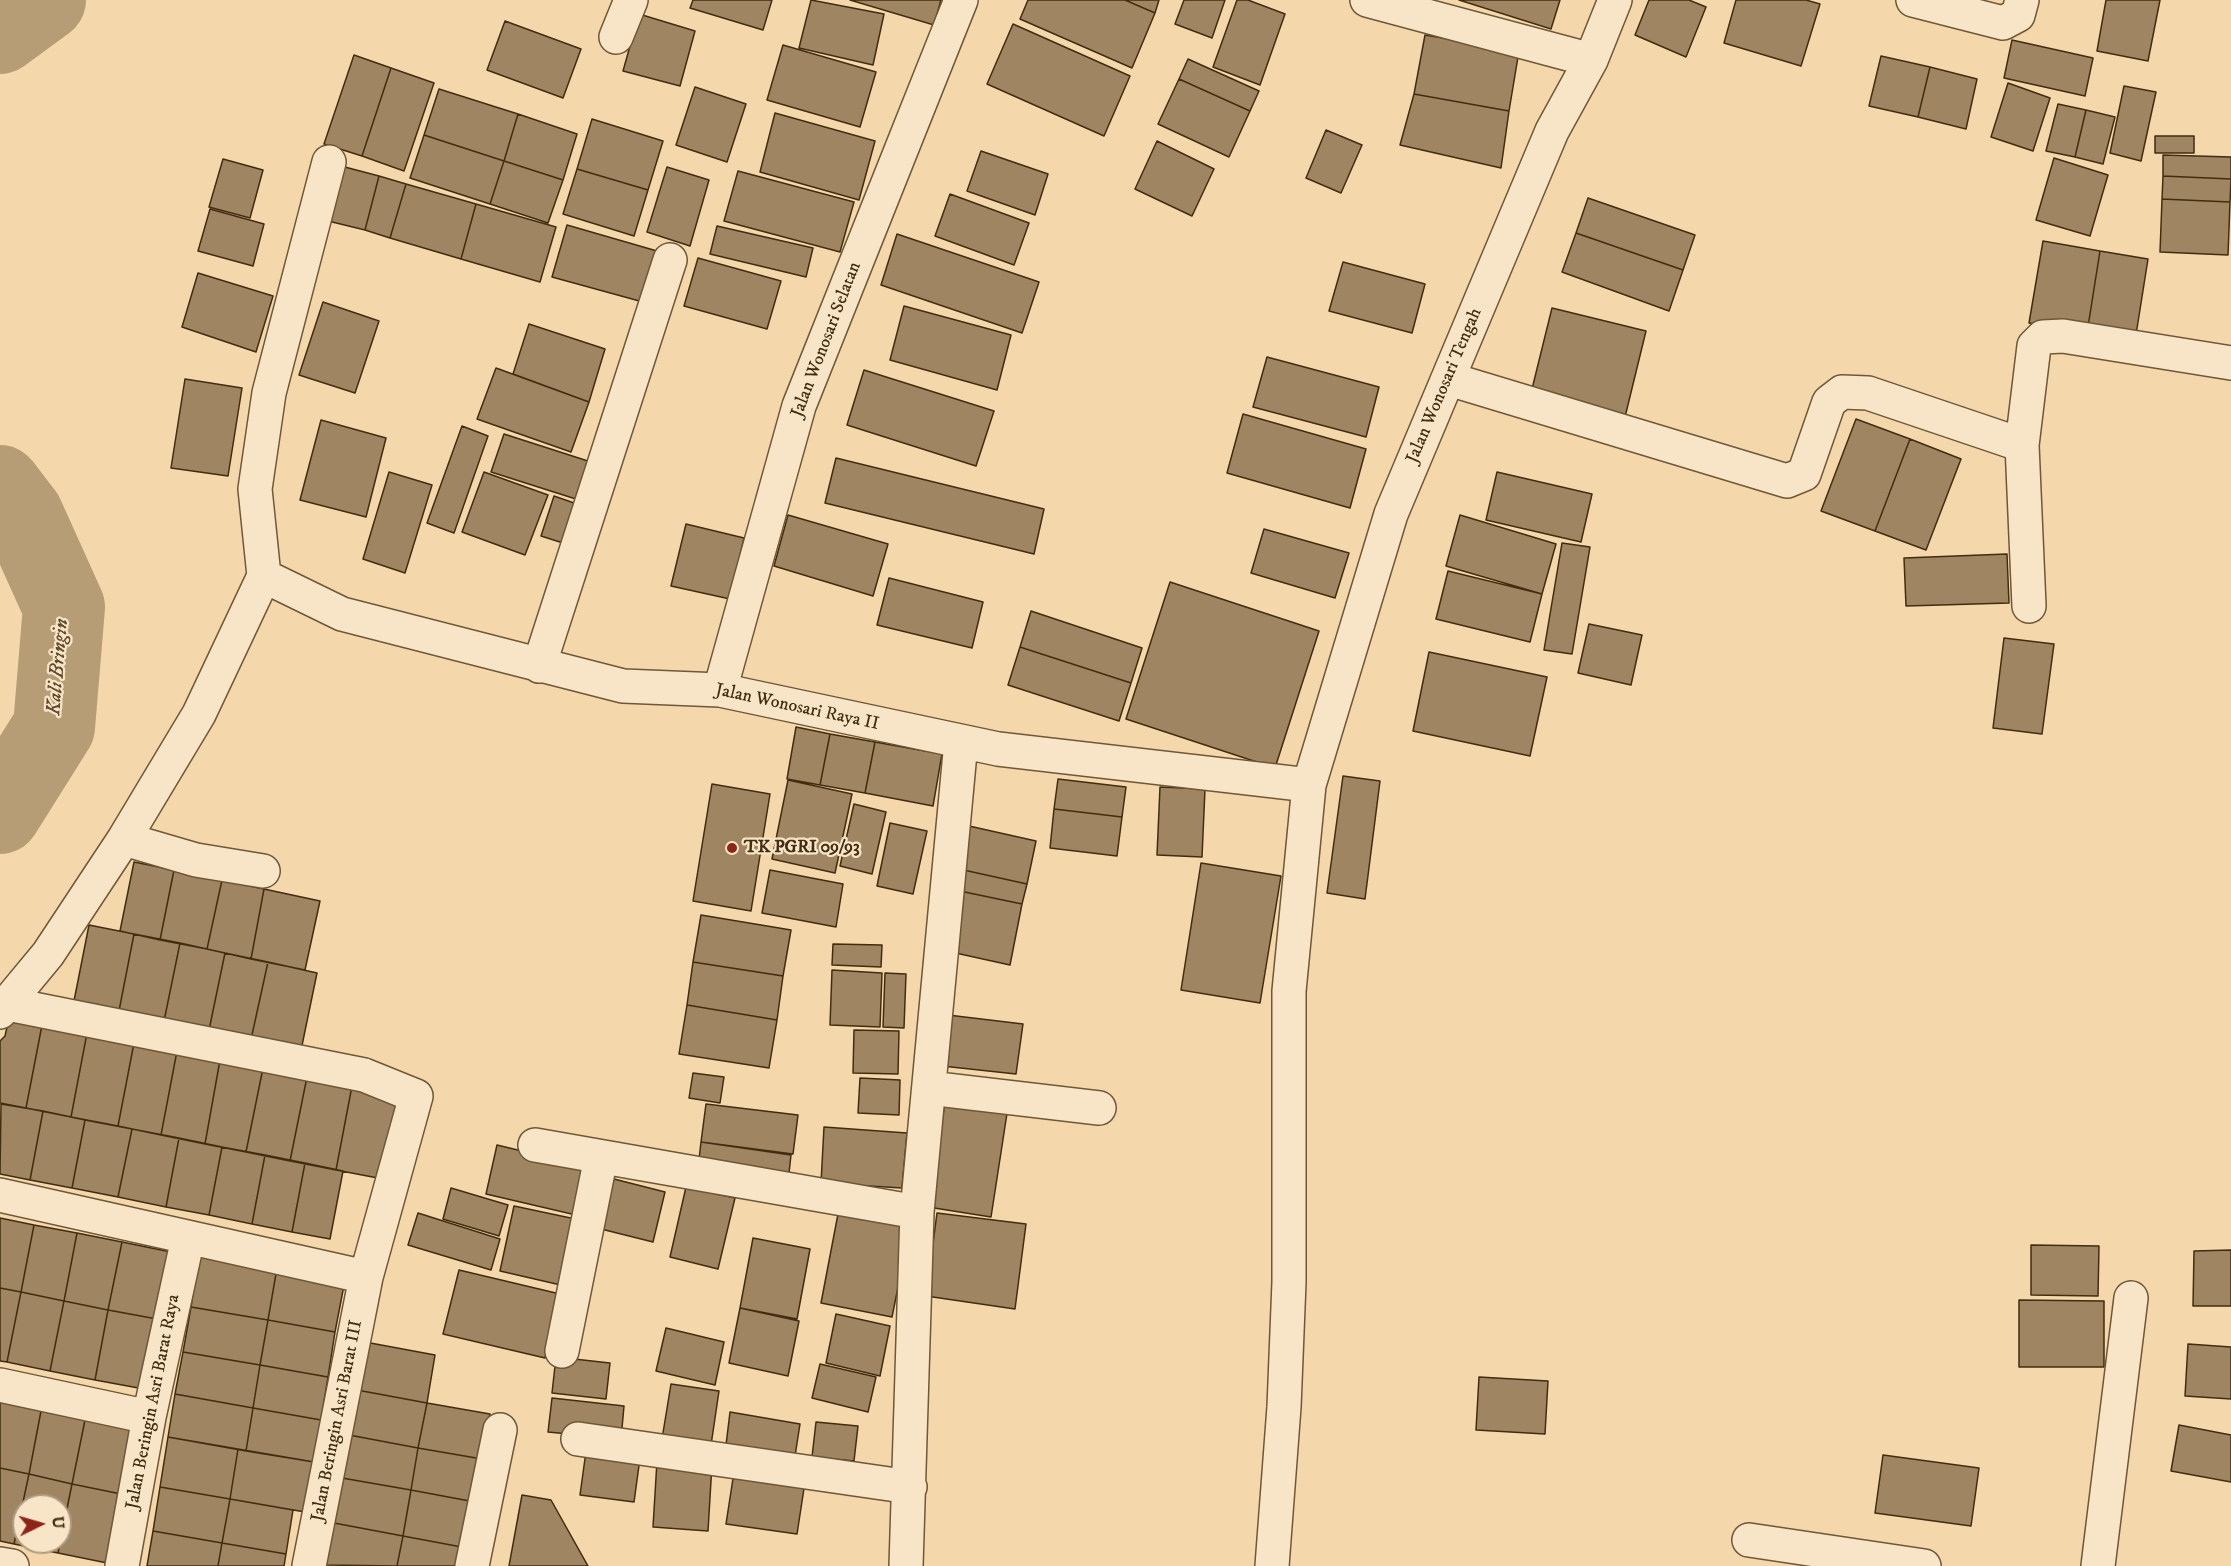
<!DOCTYPE html>
<html>
<head>
<meta charset="utf-8">
<style>
  body { margin:0 }
  #map { position:relative; width:2231px; height:1566px; overflow:hidden; background:#f4d7aa; font-family:"IM FELL DW Pica",serif }
  canvas { display:block }
  .north { position:absolute; left:12px; top:1494px; width:60px; height:60px; box-sizing:border-box; background:#f8e5c8; border:2px solid #af9b7f; border-radius:50%; rotate:85deg; font-size:16px; font-weight:700; line-height:24px; text-align:center; color:#422d11 }
  .north::after { content:''; display:block; margin:auto; width:21px; height:27px; background:#8f2418; clip-path:polygon(50% 0,100% 100%,50% 72%,0 100%) }
</style>
</head>
<body>
<div id="map">
<canvas width="2231" height="1566"></canvas>
<div class="north">U</div>
</div>
<script>
const g = document.querySelector('canvas').getContext('2d');
g.lineJoin = 'round';
function stroke(path, color, width, dash) {
  g.strokeStyle = color;
  g.lineWidth = width;
  g.lineCap = dash ? 'butt' : 'round';
  g.setLineDash(dash || []);
  g.stroke(path);
}
function paint(path, color) {
  g.fillStyle = color;
  g.fill(path, 'evenodd');
}
function drawText(font, color, halo, rows, align = 'center') {
  g.font = font + ' "IM FELL DW Pica",serif';
  g.lineWidth = 4.5;
  g.setLineDash([]);
  g.textBaseline = 'middle';
  g.strokeStyle = halo;
  g.fillStyle = color;
  for (const [text, x, y, turn = 0] of rows) {
    g.save();
    g.translate(x, y);
    g.rotate((+turn || 0) * Math.PI / 180);
    g.textAlign = isNaN(turn) ? turn : align;
    if (halo) g.strokeText(text, 0, 0);
    g.fillText(text, 0, 0);
    g.restore();
  }
}
stroke(new Path2D(`
  M 0,33 L 45,0
  M 0,486 L 23,516 L 64,607 L 54,727 L 0,813`), '#b79d76', 82);
const building = new Path2D(`
  M 693,0 L 772,0 L 763,30 L 690,8 Z
  M 811,0 L 884,14 L 873,65 L 799,48 Z
  M 850,0 L 941,0 L 934,25 Z
  M 1028,0 L 1125,0 L 1155,13 L 1132,68 L 1020,19 Z
  M 1125,0 L 1159,0 L 1155,13 Z
  M 1184,0 L 1225,0 L 1212,38 L 1175,24 Z
  M 1237,0 L 1248,0 L 1285,14 L 1260,85 L 1213,67 Z
  M 1459,0 L 1560,0 L 1551,29 Z
  M 1649,0 L 1689,0 L 1706,7 L 1686,57 L 1635,35 Z
  M 1736,0 L 1806,0 L 1820,4 L 1801,66 L 1724,43 Z
  M 2106,0 L 2160,0 L 2148,61 L 2097,51 Z
  M 639,14 L 695,31 L 680,86 L 623,71 Z
  M 505,21 L 581,49 L 563,98 L 487,70 Z
  M 1013,24 L 1130,76 L 1104,136 L 987,84 Z
  M 1425,35 L 1519,51 L 1509,111 L 1414,94 Z
  M 2012,40 L 2093,58 L 2085,96 L 2004,78 Z
  M 783,45 L 876,72 L 860,127 L 767,100 Z
  M 354,55 L 391,68 L 362,156 L 324,144 Z
  M 1881,56 L 1930,67 L 1918,117 L 1869,106 Z
  M 1188,59 L 1259,91 L 1250,111 L 1179,79 Z
  M 1930,67 L 1977,79 L 1966,129 L 1918,117 Z
  M 391,68 L 434,83 L 404,171 L 362,156 Z
  M 1179,79 L 1250,111 L 1229,157 L 1158,124 Z
  M 2008,83 L 2050,98 L 2033,151 L 1991,137 Z
  M 2124,86 L 2156,92 L 2141,161 L 2110,153 Z
  M 695,87 L 746,104 L 727,162 L 676,145 Z
  M 439,89 L 518,114 L 504,161 L 424,135 Z
  M 1414,94 L 1509,111 L 1501,168 L 1400,145 Z
  M 2058,104 L 2086,110 L 2075,157 L 2046,151 Z
  M 2086,110 L 2115,117 L 2103,164 L 2075,157 Z
  M 775,113 L 875,141 L 859,200 L 760,172 Z
  M 518,114 L 577,134 L 563,180 L 504,161 Z
  M 592,119 L 663,141 L 648,190 L 577,169 Z
  M 1326,130 L 1362,145 L 1341,193 L 1306,178 Z
  M 424,135 L 504,161 L 490,204 L 410,178 Z
  M 2155,136 L 2194,136 L 2194,153 L 2155,153 Z
  M 1157,141 L 1214,169 L 1192,216 L 1135,189 Z
  M 981,151 L 1048,174 L 1035,215 L 967,191 Z
  M 2163,155 L 2231,157 L 2231,179 L 2163,176 Z
  M 2054,158 L 2108,175 L 2090,236 L 2036,220 Z
  M 223,159 L 263,170 L 250,218 L 209,207 Z
  M 504,161 L 563,180 L 548,223 L 490,204 Z
  M 341,166 L 379,176 L 365,230 L 328,221 Z
  M 667,167 L 709,180 L 690,246 L 647,232 Z
  M 577,169 L 648,190 L 634,236 L 563,214 Z
  M 738,171 L 854,202 L 840,252 L 724,221 Z
  M 379,176 L 406,184 L 390,238 L 365,230 Z
  M 2163,176 L 2231,179 L 2230,202 L 2162,199 Z
  M 406,184 L 476,204 L 461,259 L 390,238 Z
  M 950,194 L 1029,223 L 1014,265 L 935,236 Z
  M 1588,198 L 1695,235 L 1683,270 L 1576,233 Z
  M 2162,199 L 2230,202 L 2228,255 L 2160,252 Z
  M 476,204 L 556,227 L 540,282 L 461,259 Z
  M 210,209 L 264,224 L 253,266 L 198,251 Z
  M 567,225 L 657,251 L 643,302 L 552,277 Z
  M 717,226 L 813,248 L 806,277 L 710,254 Z
  M 1576,233 L 1683,270 L 1669,311 L 1562,272 Z
  M 897,234 L 1039,282 L 1022,333 L 881,285 Z
  M 2043,241 L 2100,251 L 2087,333 L 2029,323 Z
  M 2100,251 L 2148,259 L 2135,341 L 2087,333 Z
  M 698,258 L 781,281 L 767,329 L 684,306 Z
  M 1343,262 L 1425,284 L 1412,333 L 1329,311 Z
  M 198,273 L 273,296 L 256,352 L 182,327 Z
  M 323,302 L 379,321 L 355,393 L 299,375 Z
  M 904,306 L 1011,335 L 997,390 L 890,360 Z
  M 1552,308 L 1646,331 L 1625,417 L 1531,393 Z
  M 529,324 L 605,349 L 589,402 L 513,374 Z
  M 1267,357 L 1379,387 L 1366,437 L 1253,407 Z
  M 496,368 L 589,402 L 571,452 L 477,419 Z
  M 864,370 L 994,411 L 976,466 L 847,425 Z
  M 185,379 L 242,388 L 228,476 L 171,468 Z
  M 1243,414 L 1366,449 L 1350,508 L 1227,473 Z
  M 1856,419 L 1910,439 L 1875,531 L 1821,511 Z
  M 321,420 L 386,438 L 366,517 L 300,500 Z
  M 462,426 L 488,436 L 454,533 L 427,523 Z
  M 504,434 L 591,462 L 579,500 L 491,472 Z
  M 1910,439 L 1961,459 L 1926,550 L 1875,531 Z
  M 836,458 L 1044,509 L 1034,554 L 825,503 Z
  M 389,472 L 432,485 L 405,573 L 363,559 Z
  M 484,472 L 548,495 L 525,555 L 462,532 Z
  M 1497,472 L 1592,494 L 1581,542 L 1486,520 Z
  M 554,496 L 577,504 L 563,543 L 541,536 Z
  M 788,515 L 888,544 L 873,596 L 774,566 Z
  M 1460,515 L 1556,544 L 1542,594 L 1446,566 Z
  M 686,524 L 744,538 L 730,599 L 671,586 Z
  M 1264,529 L 1349,553 L 1335,598 L 1251,573 Z
  M 1562,543 L 1590,547 L 1572,654 L 1544,650 Z
  M 2007,554 L 2009,603 L 1906,606 L 1904,558 Z
  M 1448,571 L 1542,594 L 1530,642 L 1436,619 Z
  M 889,578 L 983,602 L 972,648 L 877,625 Z
  M 1170,582 L 1319,631 L 1275,768 L 1126,719 Z
  M 1031,611 L 1142,648 L 1131,683 L 1020,647 Z
  M 1589,624 L 1642,635 L 1631,685 L 1578,673 Z
  M 2004,638 L 2054,644 L 2042,734 L 1993,728 Z
  M 1020,647 L 1131,683 L 1119,721 L 1008,685 Z
  M 1429,652 L 1547,677 L 1530,756 L 1413,731 Z
  M 796,727 L 830,734 L 820,785 L 787,779 Z
  M 830,734 L 875,742 L 865,793 L 820,785 Z
  M 875,742 L 942,754 L 933,806 L 865,793 Z
  M 1343,776 L 1380,781 L 1365,899 L 1327,893 Z
  M 1058,779 L 1126,787 L 1122,817 L 1054,809 Z
  M 788,780 L 852,794 L 835,873 L 772,859 Z
  M 712,784 L 770,794 L 751,911 L 693,901 Z
  M 1160,787 L 1205,789 L 1202,857 L 1157,855 Z
  M 854,804 L 886,812 L 872,874 L 840,866 Z
  M 1054,809 L 1122,817 L 1117,856 L 1050,848 Z
  M 890,823 L 927,831 L 913,894 L 877,886 Z
  M 969,826 L 1036,841 L 1027,884 L 959,869 Z
  M 134,862 L 174,870 L 160,940 L 120,931 Z
  M 1201,863 L 1281,876 L 1260,1003 L 1181,990 Z
  M 959,869 L 1027,884 L 1022,904 L 955,890 Z
  M 174,870 L 222,880 L 207,949 L 160,940 Z
  M 770,870 L 843,884 L 836,927 L 762,913 Z
  M 222,880 L 264,889 L 251,959 L 207,949 Z
  M 264,889 L 320,901 L 305,970 L 251,959 Z
  M 955,890 L 1022,904 L 1010,965 L 942,950 Z
  M 701,915 L 791,930 L 783,976 L 693,962 Z
  M 89,925 L 134,934 L 118,1016 L 73,1006 Z
  M 134,934 L 180,943 L 163,1026 L 118,1016 Z
  M 180,943 L 225,953 L 208,1035 L 163,1026 Z
  M 833,944 L 882,945 L 881,967 L 832,965 Z
  M 225,953 L 268,962 L 250,1044 L 208,1035 Z
  M 268,962 L 317,973 L 300,1055 L 250,1044 Z
  M 693,962 L 783,976 L 777,1020 L 687,1005 Z
  M 832,970 L 882,973 L 880,1027 L 830,1025 Z
  M 885,973 L 906,974 L 904,1028 L 883,1027 Z
  M 687,1005 L 777,1020 L 769,1068 L 679,1054 Z
  M 948,1015 L 1023,1024 L 1016,1074 L 942,1066 Z
  M 9,1018 L 42,1025 L 26,1108 L 0,1103 L 0,1041 L 5,1036 Z
  M 42,1025 L 87,1033 L 71,1117 L 26,1108 Z
  M 854,1030 L 899,1031 L 898,1074 L 853,1073 Z
  M 87,1033 L 134,1043 L 118,1126 L 71,1117 Z
  M 134,1043 L 177,1051 L 161,1135 L 118,1126 Z
  M 177,1051 L 220,1060 L 205,1144 L 161,1135 Z
  M 220,1060 L 263,1068 L 246,1152 L 205,1144 Z
  M 263,1068 L 307,1077 L 290,1161 L 246,1152 Z
  M 693,1073 L 724,1077 L 720,1103 L 689,1098 Z
  M 307,1077 L 352,1086 L 336,1170 L 290,1161 Z
  M 860,1078 L 900,1080 L 899,1115 L 858,1113 Z
  M 352,1086 L 400,1095 L 383,1179 L 336,1170 Z
  M 946,1097 L 1008,1107 L 991,1217 L 928,1207 Z
  M 1,1104 L 43,1111 L 30,1180 L 0,1174 Z
  M 706,1104 L 798,1115 L 793,1154 L 701,1142 Z
  M 43,1111 L 85,1120 L 72,1188 L 30,1180 Z
  M 85,1120 L 132,1129 L 118,1197 L 72,1188 Z
  M 824,1127 L 907,1133 L 902,1188 L 821,1183 Z
  M 132,1129 L 179,1138 L 166,1207 L 118,1197 Z
  M 179,1138 L 222,1147 L 209,1215 L 166,1207 Z
  M 701,1142 L 791,1155 L 788,1182 L 698,1168 Z
  M 497,1145 L 588,1167 L 576,1215 L 486,1194 Z
  M 222,1147 L 265,1155 L 252,1224 L 209,1215 Z
  M 265,1155 L 305,1163 L 292,1232 L 252,1224 Z
  M 305,1163 L 343,1171 L 330,1239 L 292,1232 Z
  M 614,1179 L 665,1192 L 653,1242 L 601,1229 Z
  M 686,1187 L 735,1198 L 718,1269 L 670,1257 Z
  M 451,1188 L 508,1205 L 499,1236 L 443,1219 Z
  M 514,1206 L 580,1220 L 565,1286 L 500,1271 Z
  M 418,1213 L 500,1239 L 491,1270 L 408,1245 Z
  M 937,1213 L 1026,1224 L 1015,1309 L 926,1296 Z
  M 838,1214 L 910,1228 L 892,1317 L 821,1303 Z
  M 0,1218 L 34,1225 L 21,1292 L 0,1288 Z
  M 34,1225 L 77,1233 L 64,1301 L 21,1292 Z
  M 77,1233 L 122,1242 L 108,1310 L 64,1301 Z
  M 753,1238 L 810,1249 L 797,1319 L 740,1308 Z
  M 122,1242 L 171,1252 L 157,1319 L 108,1310 Z
  M 2031,1245 L 2099,1246 L 2098,1296 L 2031,1295 Z
  M 2231,1250 L 2231,1306 L 2193,1306 L 2194,1251 Z
  M 199,1255 L 277,1268 L 268,1320 L 191,1307 Z
  M 277,1268 L 345,1280 L 335,1332 L 268,1320 Z
  M 459,1270 L 560,1294 L 545,1358 L 443,1334 Z
  M 0,1288 L 21,1292 L 7,1362 L 0,1361 Z
  M 21,1292 L 64,1301 L 50,1371 L 7,1362 Z
  M 2019,1300 L 2104,1301 L 2104,1367 L 2019,1367 Z
  M 64,1301 L 108,1310 L 95,1380 L 50,1371 Z
  M 191,1307 L 268,1320 L 260,1365 L 183,1352 Z
  M 740,1308 L 799,1321 L 788,1376 L 729,1363 Z
  M 108,1310 L 157,1319 L 144,1389 L 95,1380 Z
  M 836,1314 L 890,1326 L 880,1376 L 826,1363 Z
  M 268,1320 L 335,1332 L 328,1377 L 260,1365 Z
  M 666,1328 L 724,1342 L 715,1385 L 656,1371 Z
  M 365,1342 L 435,1355 L 427,1403 L 357,1390 Z
  M 2188,1344 L 2231,1347 L 2231,1399 L 2185,1396 Z
  M 183,1352 L 260,1365 L 253,1408 L 175,1394 Z
  M 556,1357 L 610,1363 L 606,1399 L 552,1393 Z
  M 820,1364 L 876,1377 L 868,1412 L 812,1398 Z
  M 260,1365 L 328,1377 L 321,1420 L 253,1408 Z
  M 1479,1377 L 1548,1381 L 1545,1434 L 1476,1430 Z
  M 671,1384 L 719,1391 L 710,1452 L 661,1445 Z
  M 357,1390 L 427,1403 L 418,1448 L 349,1435 Z
  M 175,1394 L 253,1408 L 246,1451 L 168,1437 Z
  M 552,1398 L 624,1406 L 621,1439 L 548,1432 Z
  M 0,1402 L 41,1411 L 29,1474 L 0,1468 Z
  M 427,1403 L 490,1414 L 482,1459 L 418,1448 Z
  M 253,1408 L 321,1420 L 314,1462 L 246,1451 Z
  M 41,1411 L 85,1420 L 72,1484 L 29,1474 Z
  M 730,1412 L 800,1424 L 795,1456 L 726,1445 Z
  M 85,1420 L 140,1431 L 126,1495 L 72,1484 Z
  M 816,1422 L 858,1426 L 854,1461 L 812,1457 Z
  M 2179,1425 L 2231,1435 L 2231,1482 L 2171,1471 Z
  M 349,1435 L 418,1448 L 411,1490 L 342,1478 Z
  M 168,1437 L 238,1449 L 230,1499 L 160,1487 Z
  M 587,1444 L 641,1451 L 634,1502 L 580,1495 Z
  M 418,1448 L 482,1459 L 475,1502 L 411,1490 Z
  M 238,1449 L 314,1462 L 305,1512 L 230,1499 Z
  M 1883,1455 L 1979,1468 L 1971,1526 L 1875,1513 Z
  M 657,1461 L 712,1464 L 708,1531 L 653,1527 Z
  M 0,1468 L 29,1474 L 14,1544 L 0,1541 Z
  M 734,1472 L 805,1482 L 797,1534 L 726,1524 Z
  M 29,1474 L 72,1484 L 60,1542 L 60,1506 L 24,1506 L 24,1542 L 60,1542 L 58,1553 L 14,1544 Z
  M 342,1478 L 411,1490 L 403,1536 L 334,1523 Z
  M 72,1484 L 126,1495 L 112,1564 L 58,1553 Z
  M 160,1487 L 230,1499 L 222,1543 L 153,1531 Z
  M 411,1490 L 475,1502 L 467,1548 L 403,1536 Z
  M 522,1495 L 551,1500 L 588,1566 L 509,1566 Z
  M 230,1499 L 293,1510 L 286,1554 L 222,1543 Z
  M 334,1523 L 403,1536 L 397,1566 L 326,1565 Z
  M 153,1531 L 222,1543 L 218,1566 L 147,1566 Z
  M 403,1536 L 467,1548 L 464,1566 L 397,1566 Z
  M 222,1543 L 286,1554 L 284,1566 L 218,1566 Z`);
paint(building, '#9f8561');
stroke(building, '#422d11', 1.5);
const minor = new Path2D(`
  M 1367,0 L 1591,60
  M 1913,0 L 2003,23 L 2018,15 L 2022,0
  M 616,37 L 631,0
  M 1449,379 L 1787,481 L 1804,474 L 1829,402 L 1842,392 L 1868,393 L 2022,445
  M 264,576 L 342,614 L 623,686 L 720,690 L 998,749 L 1309,785
  M 2029,606 L 2022,445 L 2034,346 L 2043,337 L 2063,336 L 2231,363
  M 539,666 L 670,260
  M 720,690 L 799,406 L 961,0
  M 124,839 L 196,860 L 263,871
  M 8,1004 L 364,1075 L 416,1096 L 366,1277 L 309,1566
  M 0,1012 L 48,954 L 124,839 L 199,714 L 264,576 L 255,489 L 269,393 L 329,162
  M 929,1088 L 1099,1108
  M 535,1145 L 917,1212
  M 0,1195 L 366,1277
  M 562,1351 L 601,1157
  M 0,1385 L 149,1417
  M 578,1439 L 910,1487
  M 1749,1540 L 1924,1566
  M 0,1564 L 12,1566
  M 122,1566 L 149,1417 L 188,1238
  M 472,1566 L 500,1430
  M 906,1566 L 917,1212 L 961,742
  M 1272,1566 L 1284,1407 L 1289,1282 L 1289,991 L 1309,785 L 1391,514 L 1552,131 L 1591,60 L 1615,0
  M 2098,1566 L 2131,1298`);
stroke(minor, '#6e5837', 36);
stroke(minor, '#f8e5c8', 33);
for (const [x, y, r, color] of [
  [732,848,6,"#8f2418"]
]) {
  const dot = new Path2D();
  dot.arc(x, y, r, 0, 2 * Math.PI);
  g.fillStyle = color;
  g.fill(dot);
  stroke(dot, '#f8e5c8', 2);
}
drawText('18px', '#422d11', '#f8e5c8', [
  ["Jalan Wonosari Selatan",827,340,-69],
  ["Jalan Wonosari Tengah",1445,386,-67],
  ["Jalan Wonosari Raya II",797,708,12],
  ["Jalan Beringin Asri Barat Raya",154,1402,-79],
  ["Jalan Beringin Asri Barat III",338,1421,-79]
]);
drawText('bold 18px', '#422d11', '#f8e5c8', [
  ["TK PGRI 09/93",744,848]
], 'left');
drawText('italic 20px', '#5f492a', '#f8e5c8', [
  ["Kali Bringin",59,667,-85]
]);
</script>
</body>
</html>
